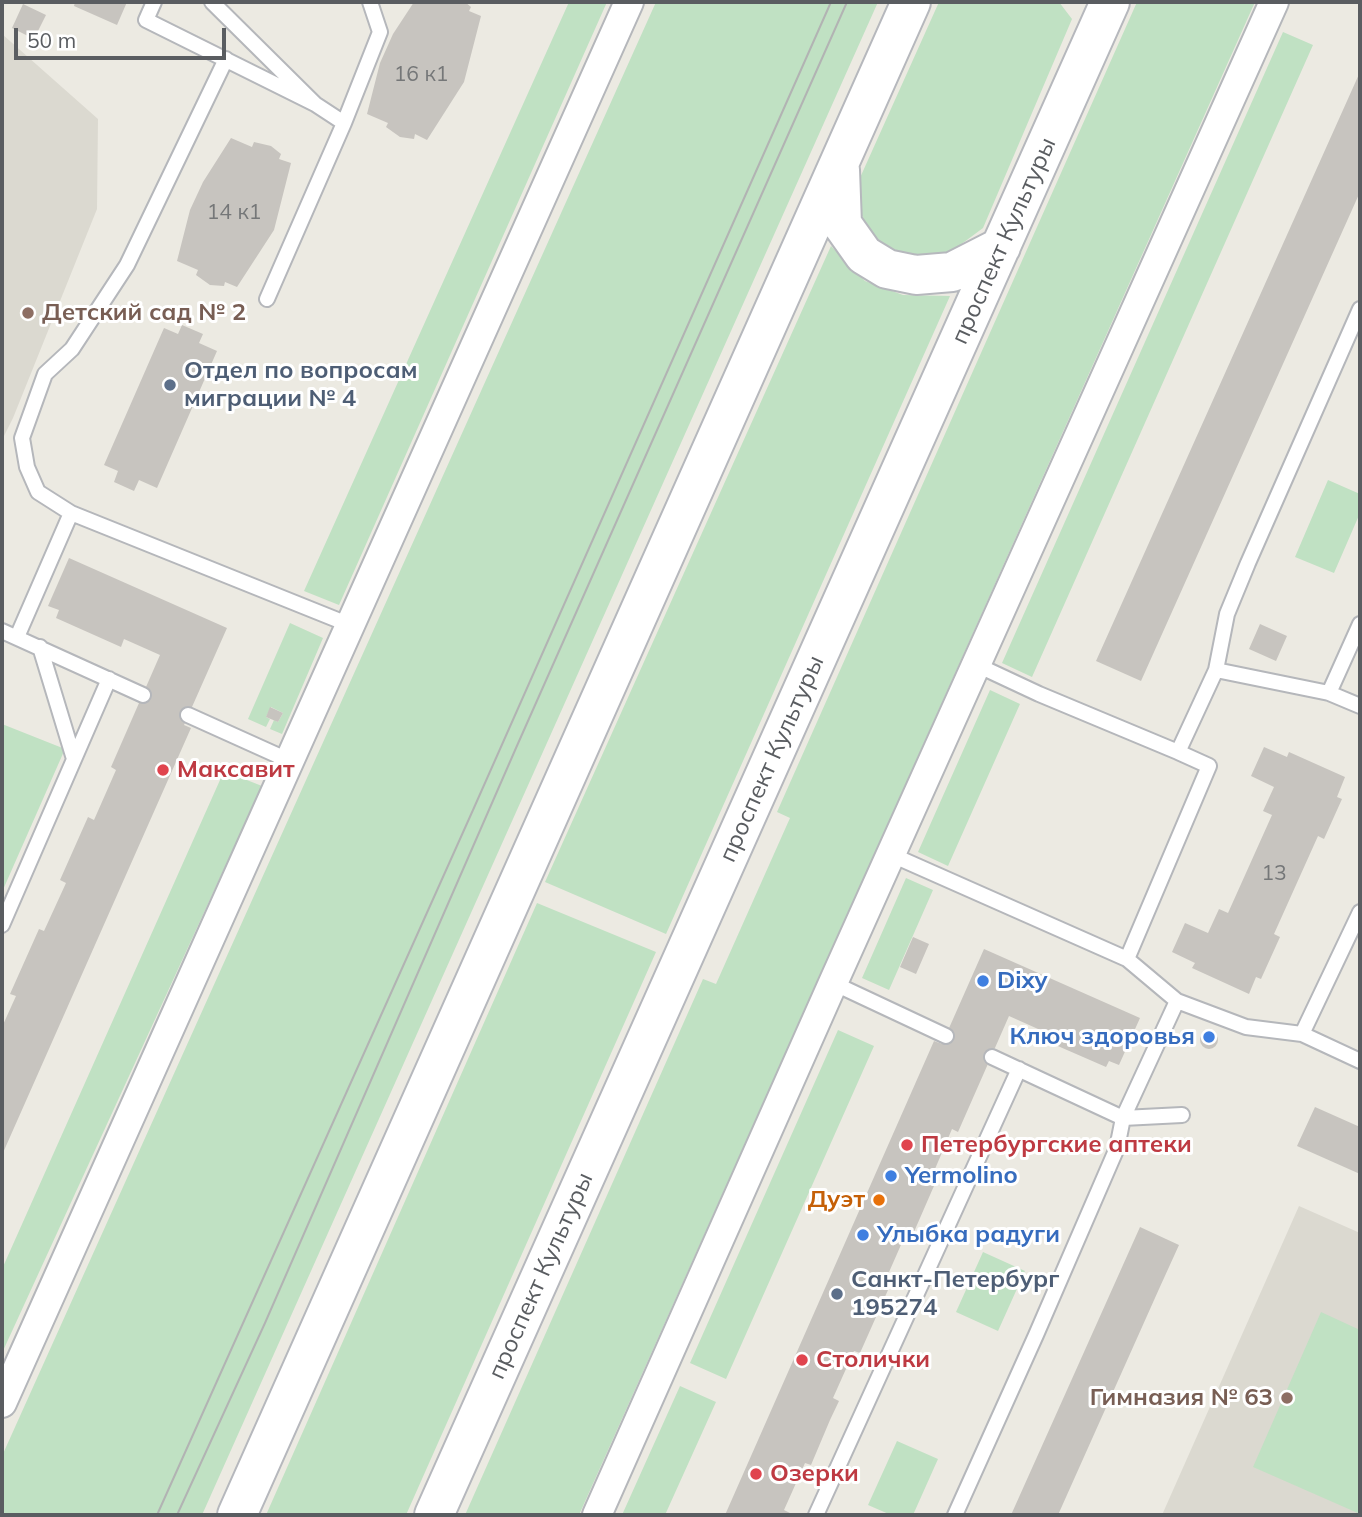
<!DOCTYPE html>
<html>
<head>
<meta charset="utf-8">
<style>
  body { margin:0 }
  #map { position:relative; width:1362px; height:1517px; overflow:hidden; background:#eceae2; font-family:Mulish,sans-serif }
  canvas { display:block }
  .frame { position:absolute; inset:0; border:4px solid #5a5d61; pointer-events:none }
  .scale { position:absolute; left:14px; top:28px; width:212px; height:32px; box-sizing:border-box; border:4px solid #5a5d61; border-top:0; padding-left:9px; font-size:21px; line-height:24px; white-space:nowrap; color:#5a5d61; -webkit-text-stroke:5px #fff; paint-order:stroke }
</style>
</head>
<body>
<div id="map">
<canvas width="1362" height="1517"></canvas>
<div class="frame"></div>
<div class="scale">50 m</div>
</div>
<script>
const g = document.querySelector('canvas').getContext('2d');
g.lineJoin = 'round';
function paint(path, color) {
  g.fillStyle = color;
  g.fill(path, 'evenodd');
}
function stroke(path, color, width, dash) {
  g.strokeStyle = color;
  g.lineWidth = width;
  g.lineCap = dash ? 'butt' : 'round';
  g.setLineDash(dash || []);
  g.stroke(path);
}
function drawText(font, color, halo, rows, align = 'center') {
  g.font = font + ' Mulish,sans-serif';
  g.lineWidth = 6;
  g.setLineDash([]);
  g.textBaseline = 'middle';
  g.strokeStyle = halo;
  g.fillStyle = color;
  for (const [text, x, y, turn = 0] of rows) {
    g.save();
    g.translate(x, y);
    g.rotate((+turn || 0) * Math.PI / 180);
    g.textAlign = isNaN(turn) ? turn : align;
    if (halo) g.strokeText(text, 0, 0);
    g.fillText(text, 0, 0);
    g.restore();
  }
}
paint(new Path2D(`
  M 2,34 L 98,119 L 97,209 L 13,418 L 2,440 Z
  M 1299,1206 L 1360,1233 L 1360,1515 L 1162,1515 Z`), '#dbd9d0');
paint(new Path2D(`
  M 569,2 L 607,2 L 339,605 L 304,591 Z
  M 656,2 L 878,2 L 202,1515 L 2,1515 L 2,1456 Z
  M 939,2 L 1059,2 L 1072,19 L 983,228 L 944,257 L 915,261 L 883,247 L 868,228 L 856,203 L 859,180 Z
  M 1137,2 L 1255,2 L 579,1515 L 465,1515 L 703,979 L 716,984 L 790,818 L 777,812 Z
  M 1283,32 L 1313,45 L 1032,677 L 1002,663 Z
  M 831,246 L 865,281 L 903,295 L 950,296 L 666,934 L 545,882 Z
  M 1328,480 L 1360,494 L 1360,513 L 1334,573 L 1295,557 Z
  M 290,623 L 323,638 L 282,734 L 270,729 L 274,720 L 278,722 L 283,713 L 271,707 L 266,717 L 270,719 L 266,727 L 248,719 Z
  M 990,690 L 1020,704 L 948,866 L 918,852 Z
  M 2,724 L 65,749 L 2,892 Z
  M 224,771 L 262,786 L 2,1353 L 2,1269 Z
  M 906,878 L 933,890 L 889,990 L 862,978 Z
  M 537,903 L 656,952 L 406,1515 L 266,1515 Z
  M 838,1030 L 874,1046 L 726,1379 L 690,1363 Z
  M 983,1252 L 1025,1271 L 998,1331 L 956,1312 Z
  M 1321,1312 L 1360,1330 L 1360,1514 L 1253,1467 Z
  M 680,1386 L 716,1402 L 665,1515 L 622,1515 Z
  M 897,1441 L 938,1459 L 913,1515 L 891,1515 L 868,1505 Z`), '#c0e1c3');
paint(new Path2D(`
  M 75,2 L 127,2 L 117,25 L 74,6 Z
  M 414,2 L 465,2 L 471,7 L 469,11 L 481,16 L 464,82 L 427,140 L 415,134 L 414,139 L 400,137 L 386,127 L 388,123 L 367,114 L 380,63 L 393,34 Z
  M 23,4 L 46,15 L 34,39 L 12,28 Z
  M 1360,72 L 1360,192 L 1141,681 L 1096,661 Z
  M 231,138 L 252,147 L 254,142 L 271,146 L 281,154 L 279,159 L 291,163 L 274,230 L 237,287 L 225,282 L 224,286 L 210,285 L 196,275 L 198,270 L 177,261 L 190,210 L 203,182 Z
  M 182,325 L 203,334 L 199,343 L 217,351 L 157,488 L 139,480 L 134,491 L 114,482 L 118,471 L 104,465 L 164,328 L 178,334 Z
  M 69,558 L 227,628 L 184,725 L 191,728 L 2,1155 L 2,1027 L 16,996 L 10,994 L 39,929 L 44,931 L 66,883 L 60,880 L 88,817 L 94,820 L 116,770 L 111,767 L 160,655 L 124,639 L 121,647 L 56,618 L 59,610 L 48,606 Z
  M 1260,624 L 1287,636 L 1276,661 L 1249,649 Z
  M 270,707 L 283,713 L 278,722 L 266,717 Z
  M 1264,747 L 1287,757 L 1289,752 L 1345,777 L 1337,797 L 1342,799 L 1324,839 L 1318,836 L 1274,934 L 1280,937 L 1261,979 L 1256,977 L 1249,994 L 1192,968 L 1195,963 L 1172,952 L 1185,923 L 1208,933 L 1219,909 L 1228,913 L 1272,815 L 1263,811 L 1274,787 L 1251,776 Z
  M 913,937 L 929,944 L 916,974 L 900,967 Z
  M 984,949 L 1140,1018 L 1119,1065 L 1109,1061 L 1106,1067 L 1044,1040 L 1047,1033 L 1009,1016 L 958,1132 L 952,1129 L 932,1176 L 937,1179 L 910,1241 L 904,1238 L 882,1288 L 888,1290 L 860,1353 L 854,1351 L 833,1398 L 839,1401 L 830,1420 L 811,1465 L 805,1463 L 784,1510 L 790,1513 L 789,1515 L 725,1515 L 934,1041 L 942,1044 Z
  M1200 1040a9 9 0 1 1 18 0a9 9 0 1 1-18 0Z
  M 1315,1107 L 1360,1127 L 1360,1174 L 1297,1146 Z
  M 1140,1227 L 1179,1245 L 1159,1289 L 1058,1515 L 1011,1515 Z`), '#c7c4bf');
const lane = new Path2D(`
  M 154,2 L 146,20 L 315,104
  M 212,2 L 315,104 L 344,123
  M 226,59 L 127,265 L 72,349 L 45,374 L 22,438 L 27,467 L 38,492 L 71,513 L 350,625
  M 267,299 L 344,123 L 380,32 L 370,2
  M 2,631 L 143,695
  M 17,637 L 71,513
  M 40,647 L 74,759
  M 977,665 L 1039,694 L 1178,752 L 1216,670 L 1227,614 L 1248,563 L 1360,309
  M 1216,670 L 1329,693 L 1360,706
  M 1329,693 L 1360,624
  M 188,715 L 290,761
  M 892,855 L 1127,959 L 1177,1001 L 1246,1027 L 1302,1034 L 1360,1061
  M 2,925 L 109,679
  M 1127,959 L 1209,766 L 1178,752
  M 833,983 L 946,1036
  M 1302,1034 L 1360,912
  M 992,1057 L 1123,1118 L 1182,1115
  M 816,1515 L 1019,1069
  M 955,1515 L 1036,1335 L 1117,1148 L 1123,1118 L 1177,1001`);
const street = new Path2D(`
  M 2,1403 L 629,2
  M 597,1515 L 833,983 L 1274,2`);
const secondary = new Path2D(`
  M 840,170 L 842,224 L 864,255 L 887,269 L 916,275 L 952,272 L 1001,247
  M 237,1515 L 911,2
  M 434,1515 L 1110,2`);
stroke(lane, '#b5b7bb', 18);
stroke(street, '#b5b7bb', 32);
stroke(secondary, '#b6b8bd', 42);
stroke(lane, '#fff', 14);
stroke(street, '#fff', 28);
stroke(secondary, '#fff', 38);
stroke(new Path2D(`
  M 157,1515 L 473,810 L 831,2
  M 177,1515 L 265,1323 L 516,748 L 847,2`), '#b2b3b3', 2);
for (const [x, y, r, color] of [
  [28,313,7,"#8d6e63"],
  [170,385,7,"#5c6f8a"],
  [163,770,7,"#e0444e"],
  [983,981,7,"#3f7fe0"],
  [1209,1037,7,"#3f7fe0"],
  [907,1145,7,"#e0444e"],
  [891,1176,7,"#3f7fe0"],
  [879,1200,7,"#e8710a"],
  [863,1235,7,"#3f7fe0"],
  [837,1294,7,"#5c6f8a"],
  [802,1360,7,"#e0444e"],
  [1287,1398,7,"#8d6e63"],
  [756,1474,7,"#e0444e"]
]) {
  const dot = new Path2D();
  dot.arc(x, y, r, 0, 2 * Math.PI);
  g.fillStyle = color;
  g.fill(dot);
  stroke(dot, '#fff', 2.5);
}
drawText('21px', '#757778', null, [
  ["16 к1",421,75],
  ["14 к1",234,213],
  ["13",1274,874]
]);
drawText('24px', '#5a5d61', '#fff', [
  ["проспект Культуры",1004,241,-66],
  ["проспект Культуры",772,759,-66],
  ["проспект Культуры",541,1276,-66]
]);
drawText('bold 24px', '#785e54', '#fff', [
  ["Детский сад № 2",42,313],
  ["Гимназия № 63",1273,1398,"right"]
], 'left');
drawText('bold 24px', '#4e5e75', '#fff', [
  ["Отдел по вопросам",184,371],
  ["миграции № 4",184,399],
  ["Санкт-Петербург",851,1280],
  ["195274",851,1308]
], 'left');
drawText('bold 24px', '#be3a42', '#fff', [
  ["Максавит",177,770],
  ["Петербургские аптеки",921,1145],
  ["Столички",816,1360],
  ["Озерки",770,1474]
], 'left');
drawText('bold 24px', '#366cbe', '#fff', [
  ["Dixy",997,981],
  ["Ключ здоровья",1195,1037,"right"],
  ["Yermolino",905,1176],
  ["Улыбка радуги",877,1235]
], 'left');
drawText('bold 24px', '#c56008', '#fff', [
  ["Дуэт",865,1200]
], 'right');
</script>
</body>
</html>
